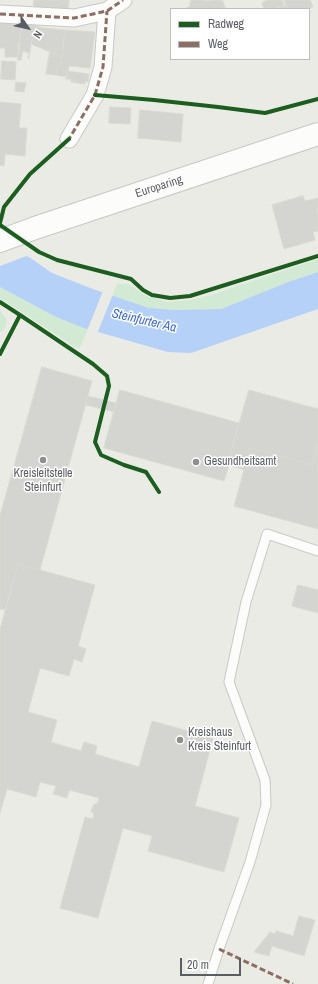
<!DOCTYPE html>
<html>
<head>
<meta charset="utf-8">
<style>
  body { margin:0 }
  #map { position:relative; width:318px; height:984px; overflow:hidden; background:#ebebe5; font-family:"Archivo Narrow",sans-serif }
  canvas { display:block }
  .legend { position:absolute; left:170px; top:8px; width:140px; height:52px; box-sizing:border-box; background:#fff; border:1px solid #bdbec1; margin:0; padding:5px 7px; list-style:none; font-size:12px; color:#5a5d63 }
  .legend li { display:flex; align-items:center; gap:8px; height:20px }
  .legend b { width:20px; border:1px solid #bdbec1 }
  .north { position:absolute; left:8px; top:8px; width:40px; height:40px; -webkit-text-stroke:3px #fff; paint-order:stroke; rotate:124deg; font-size:11px; font-weight:700; line-height:16px; text-align:center; color:#5a5d63 }
  .north::after { content:''; display:block; margin:auto; width:14px; height:18px; background:#5a5d63; clip-path:polygon(50% 0,100% 100%,50% 72%,0 100%) }
  .scale { position:absolute; left:180px; top:958px; width:61px; height:18px; box-sizing:border-box; border:2px solid #5a5d63; border-top:0; padding-left:5px; font-size:12px; line-height:14px; white-space:nowrap; color:#5a5d63; -webkit-text-stroke:3px #fff; paint-order:stroke }
</style>
</head>
<body>
<div id="map">
<canvas width="318" height="984"></canvas>
<ul class="legend">
<li><b style="height:5px;background:#1b5e20"></b>Radweg</li>
<li><b style="height:5px;background:#8d6e63"></b>Weg</li>
</ul>
<div class="north">N</div>
<div class="scale">20 m</div>
</div>
<script>
const g = document.querySelector('canvas').getContext('2d');
g.lineJoin = 'round';
function paint(path, color) {
  g.fillStyle = color;
  g.fill(path, 'evenodd');
}
function stroke(path, color, width, dash) {
  g.strokeStyle = color;
  g.lineWidth = width;
  g.lineCap = dash ? 'butt' : 'round';
  g.setLineDash(dash || []);
  g.stroke(path);
}
function drawText(font, color, halo, rows, align = 'center') {
  g.font = font + ' "Archivo Narrow",sans-serif';
  g.lineWidth = 3;
  g.setLineDash([]);
  g.textBaseline = 'middle';
  g.strokeStyle = halo;
  g.fillStyle = color;
  for (const [text, x, y, turn = 0] of rows) {
    g.save();
    g.translate(x, y);
    g.rotate((+turn || 0) * Math.PI / 180);
    g.textAlign = isNaN(turn) ? turn : align;
    if (halo) g.strokeText(text, 0, 0);
    g.fillText(text, 0, 0);
    g.restore();
  }
}
paint(new Path2D(`
  M 318,259 L 318,272 L 288,282 L 221,309 L 176,310 L 149,308 L 112,296 L 117,284 L 129,284 L 144,295 L 167,302 L 192,300 L 214,294 Z
  M 0,287 L 56,317 L 88,329 L 80,348 L 75,347 L 0,298 Z
  M 0,310 L 7,320 L 5,329 L 0,332 Z`), '#d2e9d3');
paint(new Path2D(`
  M 0,241 L 32,259 L 52,273 L 93,289 L 149,308 L 176,310 L 221,309 L 288,282 L 318,272 L 318,309 L 191,353 L 168,352 L 84,328 L 56,317 L 0,287 Z`), '#b6d1f7');
paint(new Path2D(`
  M 0,239 L 1,240 L 29,255 L 0,266 Z
  M 103,291 L 113,294 L 97,334 L 87,331 Z`), '#ebebe5');
const building = new Path2D(`
  M 34,0 L 69,0 L 68,11 L 34,8 Z
  M 191,0 L 204,0 L 204,1 L 206,0 L 206,1 L 222,0 L 226,9 L 185,9 L 190,6 L 190,4 Z
  M 268,0 L 282,0 L 284,5 L 273,9 L 264,9 L 262,3 Z
  M 284,0 L 310,0 L 313,7 L 308,9 L 288,9 Z
  M 286,4 L 288,9 L 273,9 L 286,5 Z
  M 0,23 L 22,25 L 19,42 L 18,42 L 18,57 L 5,57 L 5,48 L 0,48 Z
  M 22,23 L 37,26 L 31,44 L 29,59 L 28,58 L 29,53 L 23,51 L 21,60 L 18,60 Z
  M 37,26 L 43,28 L 65,30 L 62,57 L 31,44 Z
  M 65,30 L 95,32 L 90,68 L 69,66 L 67,77 L 56,75 L 58,64 L 61,65 Z
  M 50,52 L 62,57 L 61,65 L 58,64 L 56,75 L 46,74 Z
  M 2,61 L 16,62 L 15,80 L 1,79 Z
  M 68,71 L 89,74 L 88,82 L 86,81 L 85,84 L 71,82 L 71,79 L 66,79 Z
  M 16,82 L 26,83 L 24,92 L 15,91 Z
  M 0,102 L 21,104 L 19,128 L 27,128 L 25,156 L 5,154 L 4,166 L 0,165 Z
  M 110,107 L 131,108 L 130,124 L 109,123 Z
  M 140,110 L 183,114 L 181,142 L 138,138 Z
  M 303,196 L 305,201 L 318,198 L 318,209 L 317,209 L 318,215 L 318,231 L 313,232 L 315,240 L 284,249 L 272,205 Z
  M 42,367 L 92,381 L 40,570 L 18,564 L 5,610 L 0,609 L 0,516 Z
  M 120,390 L 239,423 L 229,459 L 246,464 L 250,448 L 312,465 L 318,443 L 318,529 L 234,506 L 244,470 L 229,465 L 224,481 L 104,448 Z
  M 249,390 L 318,409 L 318,443 L 312,465 L 250,448 L 246,464 L 229,459 Z
  M 88,396 L 116,403 L 114,412 L 86,405 Z
  M 18,564 L 95,585 L 78,646 L 86,649 L 82,662 L 74,659 L 69,676 L 40,668 L 28,712 L 57,720 L 51,742 L 81,751 L 84,742 L 97,746 L 95,754 L 139,767 L 152,721 L 213,738 L 195,806 L 239,818 L 224,872 L 148,851 L 152,836 L 123,828 L 98,918 L 60,908 L 85,817 L 93,819 L 94,813 L 91,812 L 94,804 L 97,804 L 99,798 L 69,790 L 67,798 L 53,794 L 56,786 L 40,782 L 36,797 L 7,789 L 0,813 L 0,630 Z
  M 298,585 L 318,590 L 318,613 L 292,606 Z
  M 299,916 L 315,920 L 304,956 L 272,946 L 269,956 L 254,952 L 270,932 L 275,934 L 276,931 L 293,936 Z`);
paint(building, '#d4d4d0');
stroke(building, '#dadad4', 1);
const service = new Path2D(`
  M 208,984 L 219,949 L 250,862 L 266,805 L 265,780 L 229,682 L 246,602 L 267,534 L 318,551`);
const minor = new Path2D(`
  M 0,14 L 74,18 L 107,11 L 123,0
  M 69,139 L 95,95 L 103,67 L 107,11`);
const secondary = new Path2D(`
  M 0,241 L 35,228 L 318,134`);
stroke(service, '#c7c9c7', 11);
stroke(minor, '#c7c9c7', 19);
stroke(secondary, '#c7c7c7', 24);
stroke(service, '#fcfcfb', 9);
stroke(minor, '#fcfcfb', 17);
stroke(secondary, '#fcfcfb', 22);
stroke(new Path2D(`
  M 0,14 L 74,18 L 107,11 L 123,0
  M 67,141 L 69,139 L 95,95 L 103,67 L 107,11
  M 219,949 L 293,984`), '#8d6e63', 3, [6, 3]);
stroke(new Path2D(`
  M 95,95 L 154,100 L 218,107 L 265,113 L 318,99
  M 0,223 L 4,207 L 30,174 L 69,139
  M 0,225 L 39,252 L 57,260 L 131,279 L 143,290 L 152,295 L 170,298 L 190,296 L 318,256
  M 0,302 L 20,315 L 0,354
  M 20,315 L 93,364 L 107,376 L 109,386 L 95,442 L 101,455 L 124,465 L 146,472 L 159,492`), '#1b5e20', 4);
for (const [x, y, r, color] of [
  [43,460,4,"#8d8f90"],
  [196,462,4,"#8d8f90"],
  [180,740,4,"#8d8f90"]
]) {
  const dot = new Path2D();
  dot.arc(x, y, r, 0, 2 * Math.PI);
  g.fillStyle = color;
  g.fill(dot);
  stroke(dot, '#fff', 1.5);
}
drawText('12px', '#5a5d63', '#fff', [
  ["Europaring",159,187,-18]
]);
drawText('12px', '#5a5d63', '#fff', [
  ["Gesundheitsamt",204,462],
  ["Kreisleitstelle",43,474,"center"],
  ["Steinfurt",43,488,"center"],
  ["Kreishaus",188,733],
  ["Kreis Steinfurt",188,747]
], 'left');
drawText('italic 13px', '#3f6bc7', '#fff', [
  ["Steinfurter Aa",144,321,13]
]);
</script>
</body>
</html>
